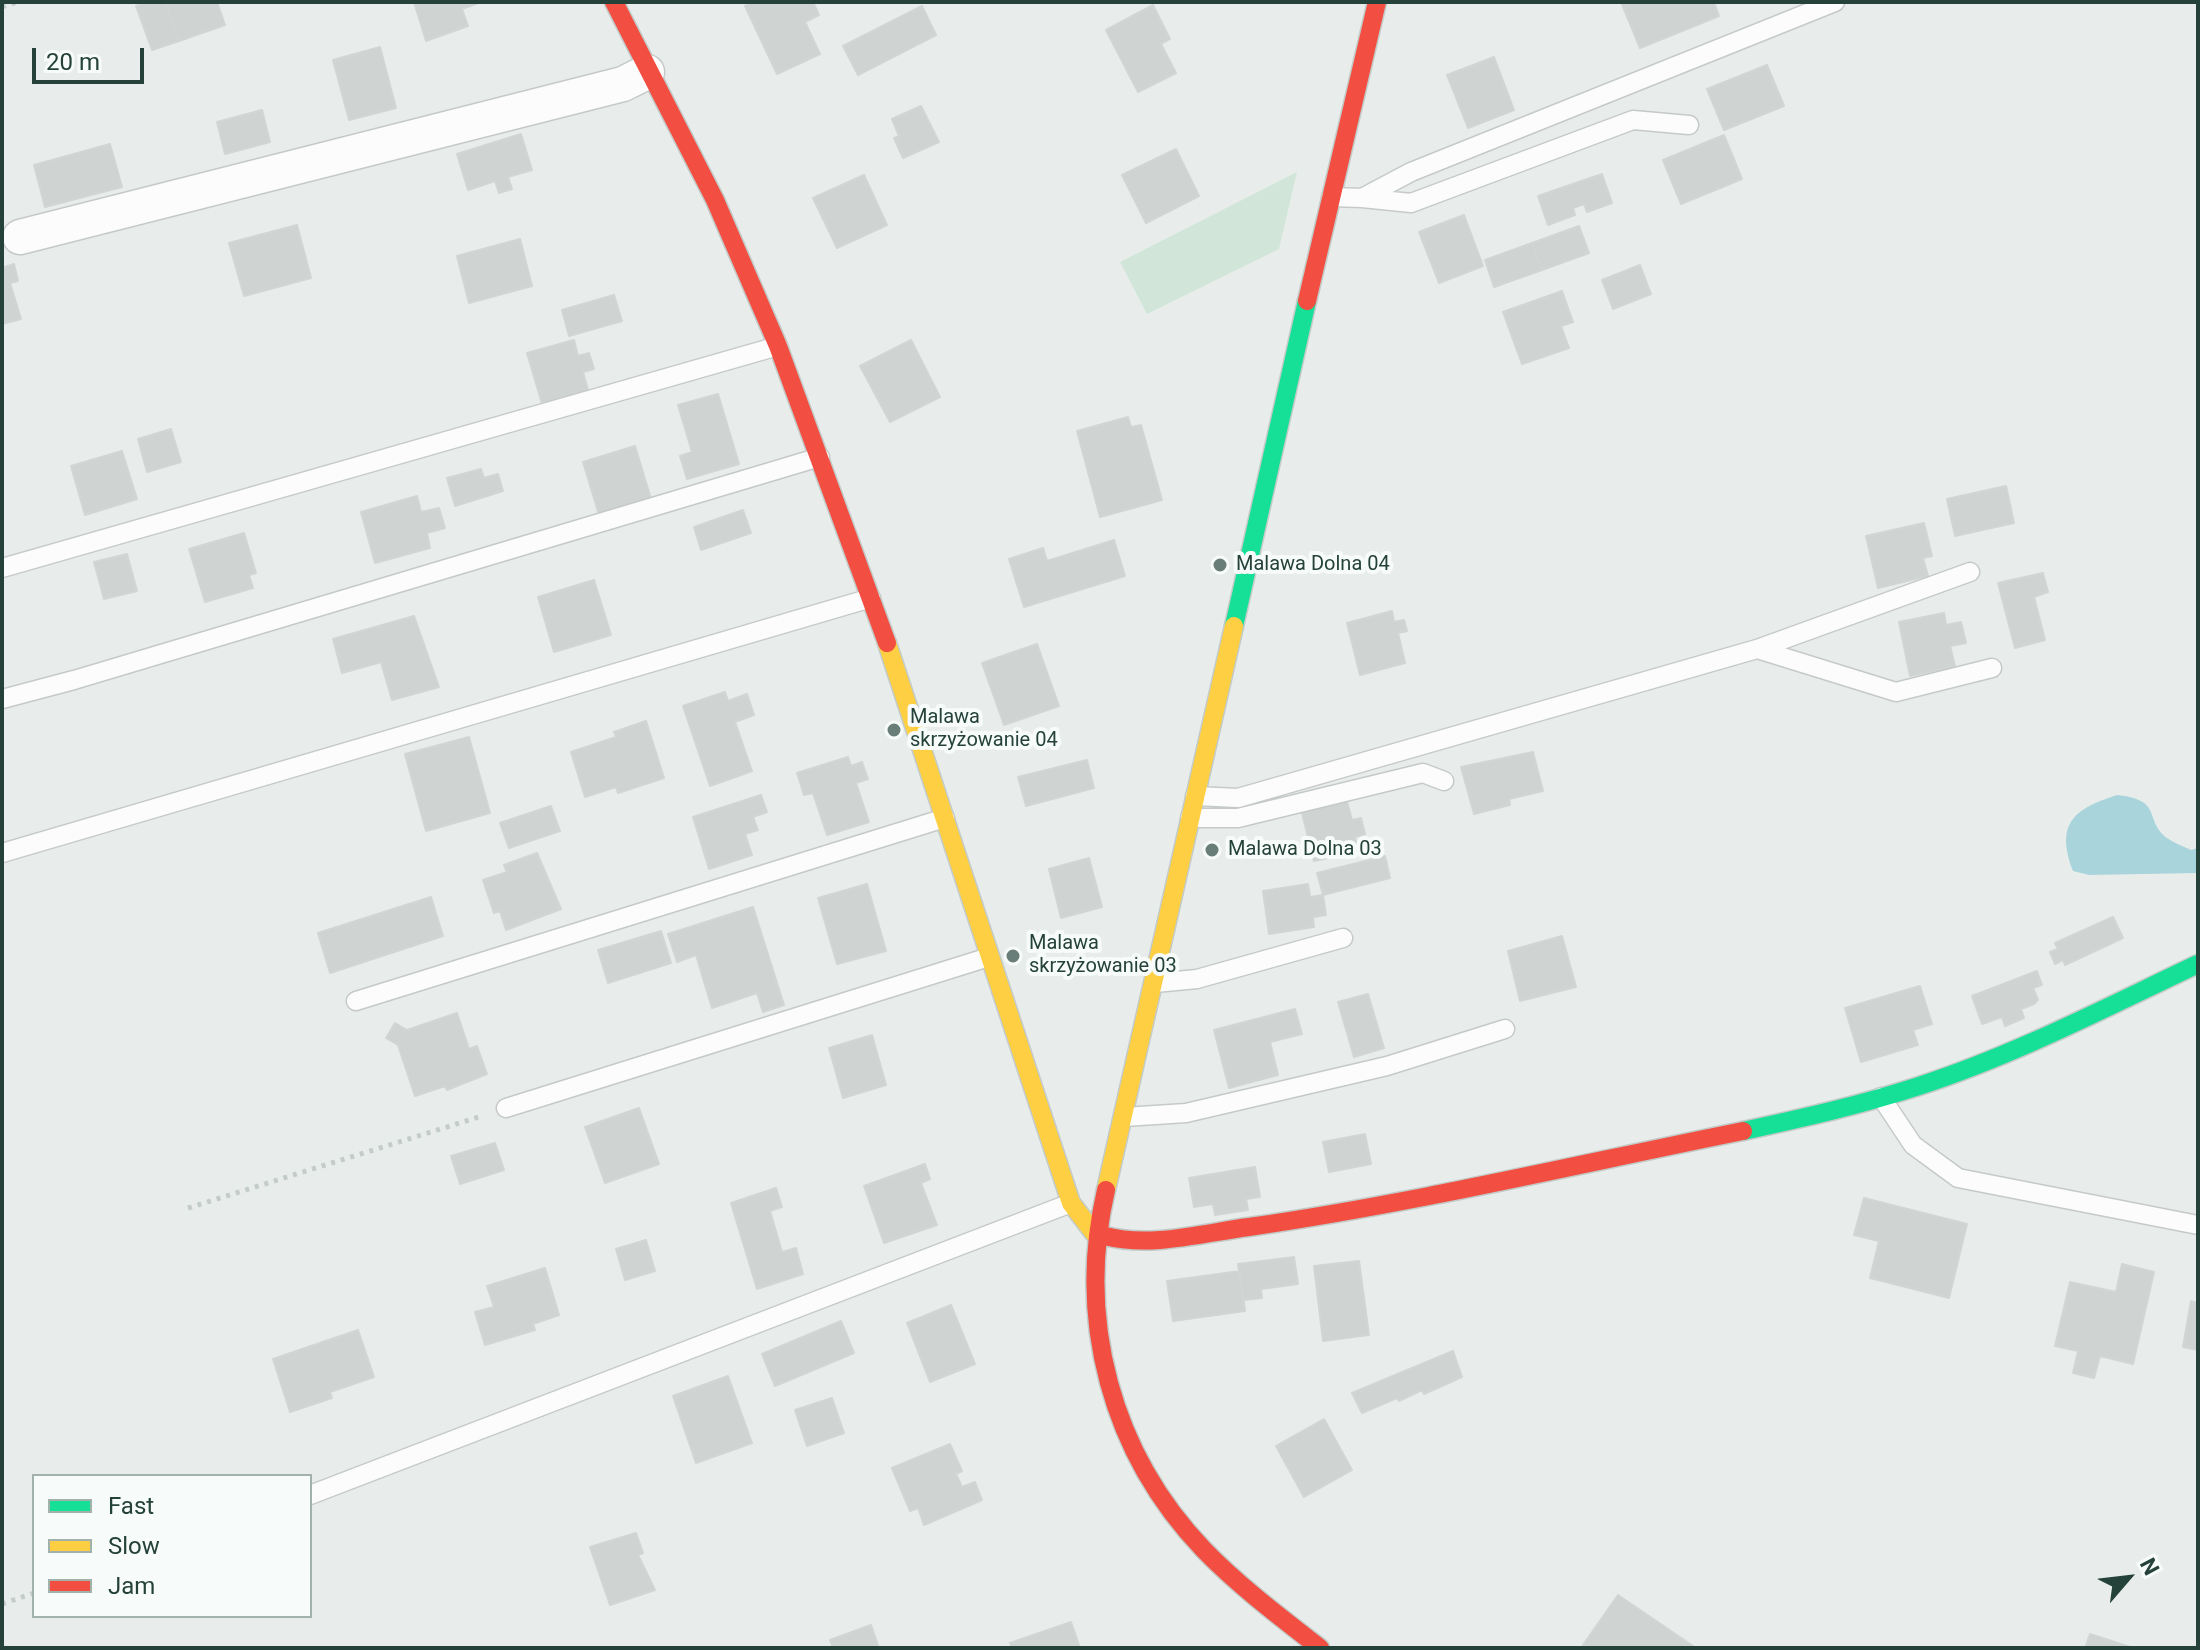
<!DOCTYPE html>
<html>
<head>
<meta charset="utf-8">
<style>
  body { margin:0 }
  #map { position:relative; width:2200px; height:1650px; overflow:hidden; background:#e8edeb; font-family:Roboto,sans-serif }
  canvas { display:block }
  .frame { position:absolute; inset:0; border:4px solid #24423a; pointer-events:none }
  .legend { position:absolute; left:32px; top:1474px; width:280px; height:144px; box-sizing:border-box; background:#f7fbf9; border:2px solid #a3b1ad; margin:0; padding:10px 14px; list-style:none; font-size:24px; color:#24423a }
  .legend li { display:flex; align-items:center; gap:16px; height:40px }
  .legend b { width:40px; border:2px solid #a3b1ad }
  .north { position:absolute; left:2088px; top:1538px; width:80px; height:80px; -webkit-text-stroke:6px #f7fbf9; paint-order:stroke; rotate:62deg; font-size:22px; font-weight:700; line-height:32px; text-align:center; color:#24423a }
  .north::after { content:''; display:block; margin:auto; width:28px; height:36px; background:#24423a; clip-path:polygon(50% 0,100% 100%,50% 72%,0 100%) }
  .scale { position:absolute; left:32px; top:48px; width:112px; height:36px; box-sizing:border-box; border:4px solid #24423a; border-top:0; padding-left:10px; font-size:24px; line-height:28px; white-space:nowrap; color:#24423a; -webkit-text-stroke:6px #f7fbf9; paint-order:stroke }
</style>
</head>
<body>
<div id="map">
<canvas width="2200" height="1650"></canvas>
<div class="frame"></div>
<ul class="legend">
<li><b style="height:10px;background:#16e098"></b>Fast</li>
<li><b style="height:10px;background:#ffcf43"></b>Slow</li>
<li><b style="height:10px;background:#f24e42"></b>Jam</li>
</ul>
<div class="north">N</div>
<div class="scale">20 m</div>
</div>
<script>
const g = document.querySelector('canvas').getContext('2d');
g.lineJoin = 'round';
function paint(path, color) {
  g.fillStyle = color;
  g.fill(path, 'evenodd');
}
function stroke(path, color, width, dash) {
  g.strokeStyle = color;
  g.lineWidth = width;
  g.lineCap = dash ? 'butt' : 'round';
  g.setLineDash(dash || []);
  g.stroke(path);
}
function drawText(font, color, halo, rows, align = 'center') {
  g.font = font + ' Roboto,sans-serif';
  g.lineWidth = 8;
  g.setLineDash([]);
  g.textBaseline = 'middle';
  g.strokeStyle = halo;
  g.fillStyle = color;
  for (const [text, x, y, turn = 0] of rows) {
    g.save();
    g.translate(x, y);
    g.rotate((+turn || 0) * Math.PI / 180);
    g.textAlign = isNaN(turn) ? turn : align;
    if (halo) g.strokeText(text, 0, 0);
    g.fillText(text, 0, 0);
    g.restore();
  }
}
paint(new Path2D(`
  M 1297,172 L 1279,249 L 1147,314 L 1120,262 Z`), '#d1e6d8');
paint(new Path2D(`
  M 2117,795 C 2164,800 2143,819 2167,838 C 2174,843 2183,846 2191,850 L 2198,848 L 2198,873 L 2089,875 L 2073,871 C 2055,823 2074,809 2117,795 Z`), '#a9d4db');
const building = new Path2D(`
  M 148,2 L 165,2 L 179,41 L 152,50 L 136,6 Z
  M 165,2 L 217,2 L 225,25 L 179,41 Z
  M 414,2 L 481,2 L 462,9 L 468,26 L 426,41 Z
  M 753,2 L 813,2 L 819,15 L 805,22 L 820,54 L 777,74 L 745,6 Z
  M 1621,2 L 1714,2 L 1719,16 L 1640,48 Z
  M 1153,5 L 1170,39 L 1161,44 L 1176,73 L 1138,92 L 1106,30 Z
  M 922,6 L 936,35 L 858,75 L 843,46 Z
  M 380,47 L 396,108 L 349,120 L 333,60 Z
  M 1494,57 L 1514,110 L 1468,128 L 1447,75 Z
  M 1767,65 L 1784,106 L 1724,130 L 1707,89 Z
  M 921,106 L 939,142 L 903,158 L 894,138 L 899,136 L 892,119 Z
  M 262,110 L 270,142 L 225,154 L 217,122 Z
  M 521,134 L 532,170 L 508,177 L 512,189 L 499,193 L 495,181 L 468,190 L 457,154 Z
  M 1724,135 L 1742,179 L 1681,204 L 1663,160 Z
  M 110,144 L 122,187 L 45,207 L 34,165 Z
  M 1176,149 L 1199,196 L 1146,223 L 1122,175 Z
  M 1602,174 L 1612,203 L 1587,212 L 1584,204 L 1573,208 L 1575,215 L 1548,225 L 1538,196 Z
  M 864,175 L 887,225 L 837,248 L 813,198 Z
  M 1464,215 L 1483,266 L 1439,283 L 1419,232 Z
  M 297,225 L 311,278 L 244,296 L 229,243 Z
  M 1579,226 L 1589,253 L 1542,270 L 1532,243 Z
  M 520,239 L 532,286 L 469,303 L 457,256 Z
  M 1532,243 L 1542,270 L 1494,287 L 1485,260 Z
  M 14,264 L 18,281 L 10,283 L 21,319 L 2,324 L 2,268 Z
  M 1640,265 L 1651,294 L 1613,309 L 1602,280 Z
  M 1562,291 L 1573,322 L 1561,326 L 1569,348 L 1522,364 L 1503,312 Z
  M 614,295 L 622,321 L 569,336 L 562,310 Z
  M 574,340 L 578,356 L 589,353 L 594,369 L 583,372 L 589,394 L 543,407 L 527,353 Z
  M 911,340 L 940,397 L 890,422 L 860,366 Z
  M 718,394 L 739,464 L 687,479 L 680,456 L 692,452 L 678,405 Z
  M 1128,417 L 1131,427 L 1141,425 L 1162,500 L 1100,517 L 1077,431 Z
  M 171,429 L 181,462 L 147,472 L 138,439 Z
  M 635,446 L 652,502 L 600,518 L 583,462 Z
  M 122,451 L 137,499 L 85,515 L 71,466 Z
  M 481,469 L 484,478 L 498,474 L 503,491 L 455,506 L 447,478 Z
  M 2006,486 L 2014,523 L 1955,536 L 1947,499 Z
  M 417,496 L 421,512 L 439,508 L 445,528 L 427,533 L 430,548 L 375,563 L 361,512 Z
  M 743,510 L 751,533 L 701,550 L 694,527 Z
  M 1924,523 L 1932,556 L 1923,558 L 1928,576 L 1878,588 L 1866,536 Z
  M 244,533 L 256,573 L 249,575 L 253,588 L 205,602 L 189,549 Z
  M 1114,540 L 1125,576 L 1024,607 L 1009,559 L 1043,548 L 1047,561 Z
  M 127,554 L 137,591 L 104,599 L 94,562 Z
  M 2043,573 L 2048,592 L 2034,597 L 2045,640 L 2015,648 L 1998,583 Z
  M 594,580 L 611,635 L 554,652 L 538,597 Z
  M 1392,611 L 1394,622 L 1404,620 L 1407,631 L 1398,633 L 1405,663 L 1360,675 L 1347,623 Z
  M 1944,613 L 1946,625 L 1961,622 L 1966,643 L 1950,646 L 1955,666 L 1910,676 L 1899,622 Z
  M 414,616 L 439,687 L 392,700 L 381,662 L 342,673 L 333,639 Z
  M 1037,644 L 1059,706 L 1004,725 L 982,663 Z
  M 725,692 L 728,701 L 747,694 L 754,715 L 735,722 L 752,771 L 710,786 L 683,706 Z
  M 646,721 L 664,778 L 618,793 L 616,787 L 585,797 L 571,752 L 616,737 L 614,732 Z
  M 469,737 L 490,813 L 426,831 L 405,754 Z
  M 1533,752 L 1543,791 L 1509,799 L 1510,805 L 1474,814 L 1461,767 Z
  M 848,757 L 851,766 L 862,762 L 868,779 L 856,783 L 869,822 L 827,835 L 813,793 L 804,795 L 797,773 Z
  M 1087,760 L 1094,788 L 1026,806 L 1018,777 Z
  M 761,795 L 767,812 L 753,817 L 758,830 L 745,834 L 752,855 L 709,869 L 693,817 Z
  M 1346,798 L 1352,820 L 1361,818 L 1365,834 L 1355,837 L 1359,851 L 1314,861 L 1301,809 Z
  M 551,806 L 560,831 L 509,848 L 500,823 Z
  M 537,853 L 561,909 L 506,930 L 500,911 L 494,913 L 483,880 L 507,872 L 504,865 Z
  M 1385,856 L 1390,878 L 1323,895 L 1317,873 Z
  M 1089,858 L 1102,907 L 1061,918 L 1049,869 Z
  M 867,884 L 886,951 L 837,964 L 818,898 Z
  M 1308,884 L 1310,897 L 1323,895 L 1326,915 L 1313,917 L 1314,927 L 1269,934 L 1263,891 Z
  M 431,897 L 443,936 L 330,973 L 318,933 Z
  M 753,907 L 784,1005 L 763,1012 L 757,993 L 712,1008 L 696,955 L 677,962 L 668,934 Z
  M 2113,917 L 2123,938 L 2065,965 L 2063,960 L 2055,964 L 2050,952 L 2058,949 L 2055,943 Z
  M 661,931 L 671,963 L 608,983 L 598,950 Z
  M 1562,936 L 1576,987 L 1520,1001 L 1508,951 Z
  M 2037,971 L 2042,985 L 2033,988 L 2038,1000 L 2034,1004 L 2021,1009 L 2024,1018 L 2005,1026 L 2002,1017 L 1982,1024 L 1972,996 Z
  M 1920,986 L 1932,1024 L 1913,1030 L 1918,1045 L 1861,1062 L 1845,1008 Z
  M 1368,994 L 1384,1048 L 1354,1057 L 1338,1002 Z
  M 1295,1009 L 1302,1034 L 1270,1042 L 1278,1075 L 1229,1088 L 1214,1030 Z
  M 457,1013 L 469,1049 L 477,1046 L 487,1074 L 447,1090 L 445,1086 L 415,1096 L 398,1045 L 386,1038 L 395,1023 L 407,1030 Z
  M 872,1035 L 886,1085 L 843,1098 L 829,1048 Z
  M 639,1108 L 659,1164 L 605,1183 L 585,1127 Z
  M 1365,1134 L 1371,1164 L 1329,1172 L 1323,1142 Z
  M 495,1143 L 504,1170 L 460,1184 L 451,1156 Z
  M 925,1164 L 930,1179 L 921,1183 L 937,1225 L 884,1243 L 864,1186 Z
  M 1255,1167 L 1260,1197 L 1246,1199 L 1248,1210 L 1215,1215 L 1213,1204 L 1194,1207 L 1189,1178 Z
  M 776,1188 L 782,1207 L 770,1211 L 782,1252 L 796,1248 L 803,1274 L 757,1289 L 731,1203 Z
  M 1864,1198 L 1967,1224 L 1949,1298 L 1870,1278 L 1879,1241 L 1854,1235 Z
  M 646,1240 L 655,1271 L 625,1280 L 616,1249 Z
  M 1294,1257 L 1298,1284 L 1261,1289 L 1262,1298 L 1243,1300 L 1238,1264 Z
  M 1359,1261 L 1369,1335 L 1323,1341 L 1314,1266 Z
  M 2122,1264 L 2154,1272 L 2133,1364 L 2100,1356 L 2094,1378 L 2073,1373 L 2078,1351 L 2055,1346 L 2070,1282 L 2116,1292 Z
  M 545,1268 L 559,1315 L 533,1324 L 535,1330 L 485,1345 L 475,1312 L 494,1307 L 487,1286 Z
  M 1240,1271 L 1245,1311 L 1173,1321 L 1167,1281 Z
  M 2191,1301 L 2198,1303 L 2198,1350 L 2183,1347 Z
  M 951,1305 L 975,1364 L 930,1382 L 907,1323 Z
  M 841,1321 L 854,1353 L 775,1386 L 762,1354 Z
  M 358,1330 L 374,1377 L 330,1392 L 332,1398 L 290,1412 L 273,1359 Z
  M 1453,1351 L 1462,1377 L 1424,1394 L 1422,1390 L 1399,1401 L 1397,1398 L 1362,1413 L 1352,1393 Z
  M 728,1376 L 752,1443 L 696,1463 L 673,1396 Z
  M 832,1398 L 844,1433 L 807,1446 L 795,1410 Z
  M 1324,1419 L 1352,1470 L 1304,1497 L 1276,1446 Z
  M 950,1444 L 962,1471 L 956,1474 L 962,1487 L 975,1482 L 982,1500 L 924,1525 L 918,1508 L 910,1511 L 892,1468 Z
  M 636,1533 L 643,1553 L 638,1555 L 655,1590 L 610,1605 L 590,1547 Z
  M 1618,1595 L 1696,1648 L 1587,1648 L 1583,1645 Z
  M 1071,1622 L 1080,1648 L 1012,1648 L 1010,1643 Z
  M 871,1625 L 879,1648 L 833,1648 L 830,1640 Z
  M 2090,1634 L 2133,1648 L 2085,1648 Z`);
paint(building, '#cfd4d2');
stroke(building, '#d1d6d4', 2);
const lane = new Path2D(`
  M 1331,197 L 1362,198 L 1411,172 L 1835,2
  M 1362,198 L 1411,203 L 1633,120 L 1689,125
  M 2,568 L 778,346
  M 1757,649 L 1970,572
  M 2,699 L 74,680 L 820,457
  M 1195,796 L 1238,798 L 1757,649 L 1896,692 L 1992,668
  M 1190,818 L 1238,818 L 1423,773 L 1444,781
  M 2,853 L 871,598
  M 1155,983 L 1197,979 L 1343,938
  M 356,1001 L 945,818
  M 1881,1097 L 1913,1145 L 1958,1178 L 2198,1225
  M 506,1108 L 989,957
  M 1124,1117 L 1186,1113 L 1387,1066 L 1505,1029
  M 310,1495 L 1071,1203`);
const street = new Path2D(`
  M 20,237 L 623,84 L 647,72`);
const fast = new Path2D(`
  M 1234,626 L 1307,301
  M 1743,1131 C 1803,1118 1861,1105 1919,1086 C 2015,1055 2107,1007 2198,964`);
const slow = new Path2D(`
  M 887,643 L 1071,1203 L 1094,1233 L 1105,1236
  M 1106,1190 L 1234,626`);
const jam = new Path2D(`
  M 614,2 L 715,200 L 778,346 L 887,643
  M 1307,301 L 1377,2
  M 1106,1190 C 1076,1320 1111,1453 1204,1550 C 1239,1586 1280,1617 1320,1648
  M 1105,1236 C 1151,1248 1203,1233 1249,1227 C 1415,1203 1579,1164 1743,1131`);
stroke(lane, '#c5cac8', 21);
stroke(street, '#c5cac8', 37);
stroke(fast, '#c3cbc8', 21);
stroke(slow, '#c3cbc8', 21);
stroke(jam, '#c3cbc8', 21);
stroke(new Path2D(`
  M 2,7 L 17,2
  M 188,1208 L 482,1116
  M 2,1604 L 34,1593`), '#c3ccca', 5, [4, 6]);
stroke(lane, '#fcfcfc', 18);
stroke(street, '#fcfcfc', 34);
stroke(fast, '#16e098', 18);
stroke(slow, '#ffcf43', 18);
stroke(jam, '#f24e42', 18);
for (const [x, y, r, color] of [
  [1220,565,8,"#697e78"],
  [894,730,8,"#697e78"],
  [1212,850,8,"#697e78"],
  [1013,956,8,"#697e78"]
]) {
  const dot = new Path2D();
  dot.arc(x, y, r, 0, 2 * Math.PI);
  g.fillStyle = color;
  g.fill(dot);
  stroke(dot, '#f7fbf9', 3);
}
drawText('20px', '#24423a', '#f7fbf9', [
  ["Malawa Dolna 04",1236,565],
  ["Malawa",910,718],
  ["skrzyżowanie 04",910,741],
  ["Malawa Dolna 03",1228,850],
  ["Malawa",1029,944],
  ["skrzyżowanie 03",1029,967]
], 'left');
</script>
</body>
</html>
